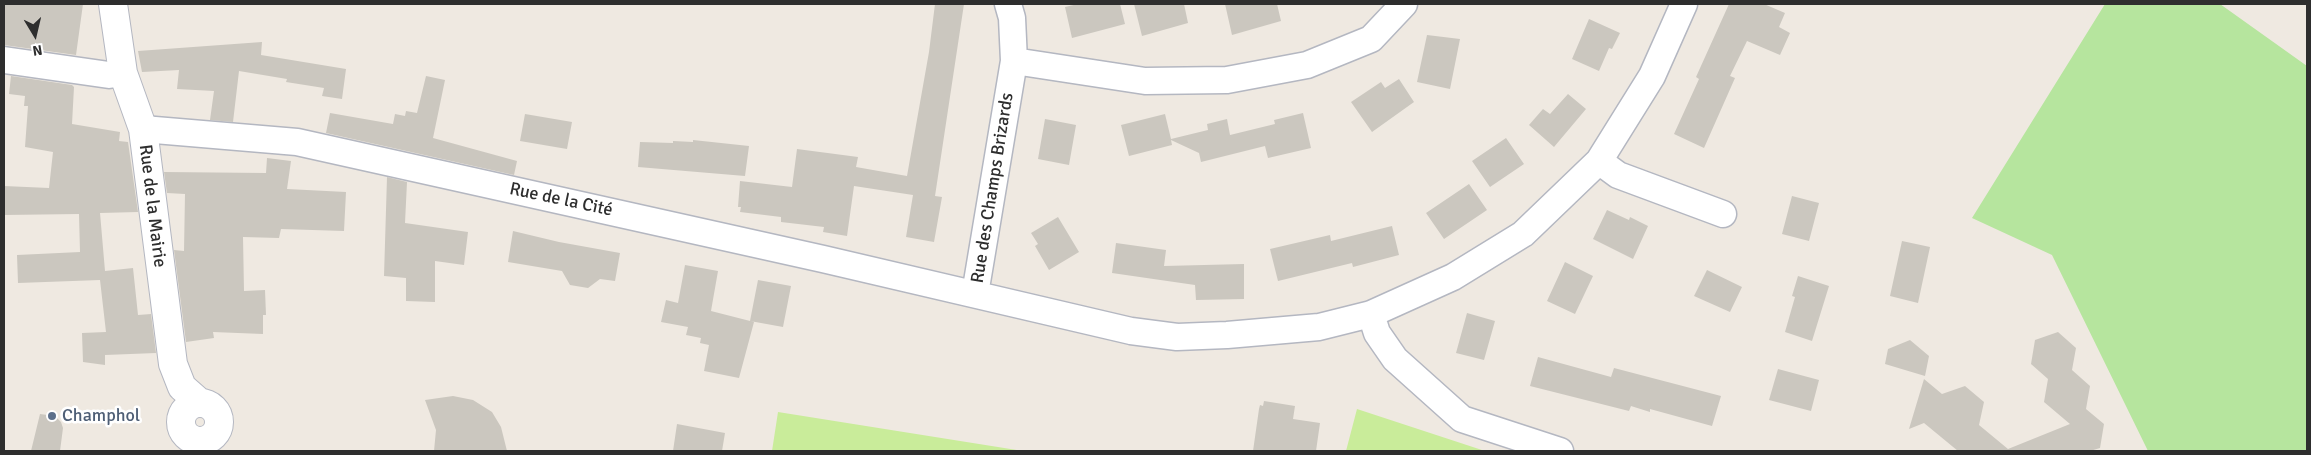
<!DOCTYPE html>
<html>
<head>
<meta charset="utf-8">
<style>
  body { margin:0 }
  #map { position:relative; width:2311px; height:455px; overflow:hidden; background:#efe9e1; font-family:Signika,sans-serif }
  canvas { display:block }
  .frame { position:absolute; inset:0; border:5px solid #2e2e2e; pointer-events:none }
  .north { position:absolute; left:10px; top:10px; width:50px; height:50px; -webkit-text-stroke:4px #fff; paint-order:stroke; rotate:171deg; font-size:14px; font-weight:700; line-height:20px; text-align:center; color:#2e2e2e }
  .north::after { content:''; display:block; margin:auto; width:18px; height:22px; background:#2e2e2e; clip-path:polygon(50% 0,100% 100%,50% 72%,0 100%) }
</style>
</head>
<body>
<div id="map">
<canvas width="2311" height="455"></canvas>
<div class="frame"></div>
<div class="north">N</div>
</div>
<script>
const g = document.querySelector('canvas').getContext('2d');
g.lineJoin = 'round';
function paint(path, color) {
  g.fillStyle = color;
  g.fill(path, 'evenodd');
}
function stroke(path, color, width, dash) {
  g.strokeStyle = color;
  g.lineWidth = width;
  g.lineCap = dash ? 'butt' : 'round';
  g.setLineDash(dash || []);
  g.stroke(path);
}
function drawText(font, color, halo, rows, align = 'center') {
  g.font = font + ' Signika,sans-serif';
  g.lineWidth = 5;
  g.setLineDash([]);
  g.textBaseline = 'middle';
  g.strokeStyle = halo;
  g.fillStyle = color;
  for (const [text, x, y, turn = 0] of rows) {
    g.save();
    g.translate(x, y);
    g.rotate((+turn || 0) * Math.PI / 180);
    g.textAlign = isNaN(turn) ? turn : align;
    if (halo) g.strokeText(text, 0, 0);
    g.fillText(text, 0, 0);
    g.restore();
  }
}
paint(new Path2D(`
  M 2105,4 L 2220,4 L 2307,66 L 2307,451 L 2148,451 L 2052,255 L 1972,218 Z`), '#b6e59e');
paint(new Path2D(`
  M 1357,409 L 1485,451 L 1346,451 Z
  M 778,412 L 1023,451 L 772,451 Z`), '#c9ec9a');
paint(new Path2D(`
  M 4,4 L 83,4 L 76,55 L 4,45 Z
  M 935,4 L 964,4 L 935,196 L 942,197 L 934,242 L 906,237 L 913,195 L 854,186 L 847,236 L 823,232 L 824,227 L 781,222 L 781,217 L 740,212 L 741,207 L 738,207 L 740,181 L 792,187 L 797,149 L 858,157 L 856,167 L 907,176 L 929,52 Z
  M 1078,4 L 1120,4 L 1125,24 L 1072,38 L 1065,7 Z
  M 1134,4 L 1184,4 L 1188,23 L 1142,36 Z
  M 1225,4 L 1277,4 L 1281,21 L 1232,35 Z
  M 1729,4 L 1764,4 L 1785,13 L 1779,27 L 1790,33 L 1780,55 L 1747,41 L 1730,76 L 1735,78 L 1704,148 L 1674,134 L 1699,79 L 1696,77 Z
  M 1589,19 L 1620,33 L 1612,49 L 1609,48 L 1599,71 L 1572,59 Z
  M 1427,35 L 1460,39 L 1450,89 L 1417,82 Z
  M 262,42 L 261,55 L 346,69 L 342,99 L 322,96 L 324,88 L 286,82 L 287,79 L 239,71 L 233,122 L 210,120 L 214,91 L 177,89 L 179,70 L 142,72 L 138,51 Z
  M 11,76 L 72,85 L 74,87 L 72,124 L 120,132 L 119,141 L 128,142 L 138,212 L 100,213 L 105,271 L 133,268 L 138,315 L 151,314 L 156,353 L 105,355 L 105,365 L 83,362 L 82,333 L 106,332 L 100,280 L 18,283 L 17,255 L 80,252 L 79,214 L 4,215 L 4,186 L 49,188 L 53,152 L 25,147 L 28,106 L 24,106 L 25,96 L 9,94 Z
  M 426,76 L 445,80 L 433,138 L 517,161 L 514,175 L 326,133 L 330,113 L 393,124 L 395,114 L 405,116 L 406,111 L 417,113 Z
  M 1399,79 L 1414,102 L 1372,132 L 1351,102 L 1381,82 L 1385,88 Z
  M 1568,94 L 1586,109 L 1554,147 L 1529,125 L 1543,109 L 1550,114 Z
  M 1303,113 L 1311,148 L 1268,158 L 1265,146 L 1201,162 L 1199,153 L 1171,140 L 1172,145 L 1129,156 L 1121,125 L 1165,114 L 1171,139 L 1208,130 L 1207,124 L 1227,119 L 1230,135 L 1275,124 L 1274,120 Z
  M 525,114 L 572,122 L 567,149 L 520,141 Z
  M 1045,119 L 1076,125 L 1069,165 L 1038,159 Z
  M 1506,138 L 1524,164 L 1490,187 L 1472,161 Z
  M 693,140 L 749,146 L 745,176 L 638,167 L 640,142 L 673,143 L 673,141 L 693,142 Z
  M 267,158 L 291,161 L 287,189 L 346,192 L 344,231 L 281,229 L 279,238 L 243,237 L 244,291 L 265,290 L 266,315 L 263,315 L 263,334 L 213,332 L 214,338 L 186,342 L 174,250 L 184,251 L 185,194 L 167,193 L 164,172 L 266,173 Z
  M 387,177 L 407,182 L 405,223 L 468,232 L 464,265 L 435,261 L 435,302 L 406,301 L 406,278 L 384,276 Z
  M 1469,184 L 1487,210 L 1444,239 L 1426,213 Z
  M 1792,196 L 1819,203 L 1809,241 L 1782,234 Z
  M 1607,210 L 1629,220 L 1630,217 L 1648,226 L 1633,259 L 1593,239 Z
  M 1058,217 L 1079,252 L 1049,270 L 1035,246 L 1038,244 L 1031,233 Z
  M 1392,226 L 1399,255 L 1353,267 L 1352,263 L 1278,281 L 1270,249 L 1330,235 L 1331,241 Z
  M 513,231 L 559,242 L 620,253 L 615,281 L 600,279 L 588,288 L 570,285 L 562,271 L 508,262 Z
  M 1902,241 L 1930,247 L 1918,303 L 1890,296 Z
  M 1116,243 L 1166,250 L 1164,266 L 1244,264 L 1244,299 L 1196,300 L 1195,285 L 1112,273 Z
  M 1565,262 L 1593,276 L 1575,314 L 1547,301 Z
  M 685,265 L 718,271 L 711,311 L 754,322 L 739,378 L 704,371 L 709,345 L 700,343 L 701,338 L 686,335 L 688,327 L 661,322 L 666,300 L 678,303 Z
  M 1707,270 L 1742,287 L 1730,312 L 1694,296 Z
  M 1798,276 L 1829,286 L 1812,341 L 1785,332 L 1795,297 L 1792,296 Z
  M 758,280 L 791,286 L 783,327 L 750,321 Z
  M 1467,313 L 1495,321 L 1484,360 L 1456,353 Z
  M 2058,332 L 2076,348 L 2072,370 L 2090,386 L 2086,409 L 2104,424 L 2100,448 L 2090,451 L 1958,451 L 1924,423 L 1909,429 L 1924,379 L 1942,394 L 1965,386 L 1984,402 L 1979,425 L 2008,449 L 2070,424 L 2044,402 L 2048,379 L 2031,364 L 2035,340 Z
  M 1910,340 L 1929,356 L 1925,376 L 1885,364 L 1888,349 Z
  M 1538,357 L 1611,377 L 1614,368 L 1721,396 L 1712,426 L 1650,409 L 1650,412 L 1631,406 L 1629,411 L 1530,386 Z
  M 1778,369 L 1819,380 L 1811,411 L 1769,400 Z
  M 453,396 L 473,400 L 492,412 L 501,427 L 507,451 L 434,451 L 436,430 L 425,400 Z
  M 1264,401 L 1295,406 L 1293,419 L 1320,423 L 1316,451 L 1253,451 L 1259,409 L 1260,405 L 1263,406 Z
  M 40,414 L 55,416 L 61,422 L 63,428 L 60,451 L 31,451 Z
  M 677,424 L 725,433 L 722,451 L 673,451 Z`), '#cbc7bf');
const minor = new Path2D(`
  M 4,60 L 109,75 L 123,73
  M 1014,61 L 1145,81 L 1227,80 L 1307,65 L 1371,39 L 1404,4
  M 143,129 L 297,142 L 823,259 L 1131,331 L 1177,337 L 1227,335 L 1319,327 L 1371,314 L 1453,277 L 1523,234 L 1599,161 L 1652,76 L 1684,4
  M 1599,161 L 1618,175 L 1723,214
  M 975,294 L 1014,61 L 1012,18 L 1008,4
  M 1371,314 L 1377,333 L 1395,359 L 1462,419 L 1560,451`);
const tertiary = new Path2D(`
  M 113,4 L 123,73 L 143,129 L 173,364 L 182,387 L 199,402
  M181 422a19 19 0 1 1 38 0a19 19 0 1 1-38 0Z`);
stroke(minor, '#b4b7c1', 29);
stroke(tertiary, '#b4b7c1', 30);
stroke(minor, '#fff', 26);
stroke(tertiary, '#fff', 28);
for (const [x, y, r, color] of [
  [52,416,5,"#5c6f8a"]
]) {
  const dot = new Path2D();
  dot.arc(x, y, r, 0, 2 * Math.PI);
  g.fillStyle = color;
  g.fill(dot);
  stroke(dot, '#fff', 2);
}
drawText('18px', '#2e2e2e', '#fff', [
  ["Rue des Champs Brizards",993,188,-81],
  ["Rue de la Cité",561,200,12],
  ["Rue de la Mairie",152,206,83]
]);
drawText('18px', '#4e5e75', '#fff', [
  ["Champhol",62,416]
], 'left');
</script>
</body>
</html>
